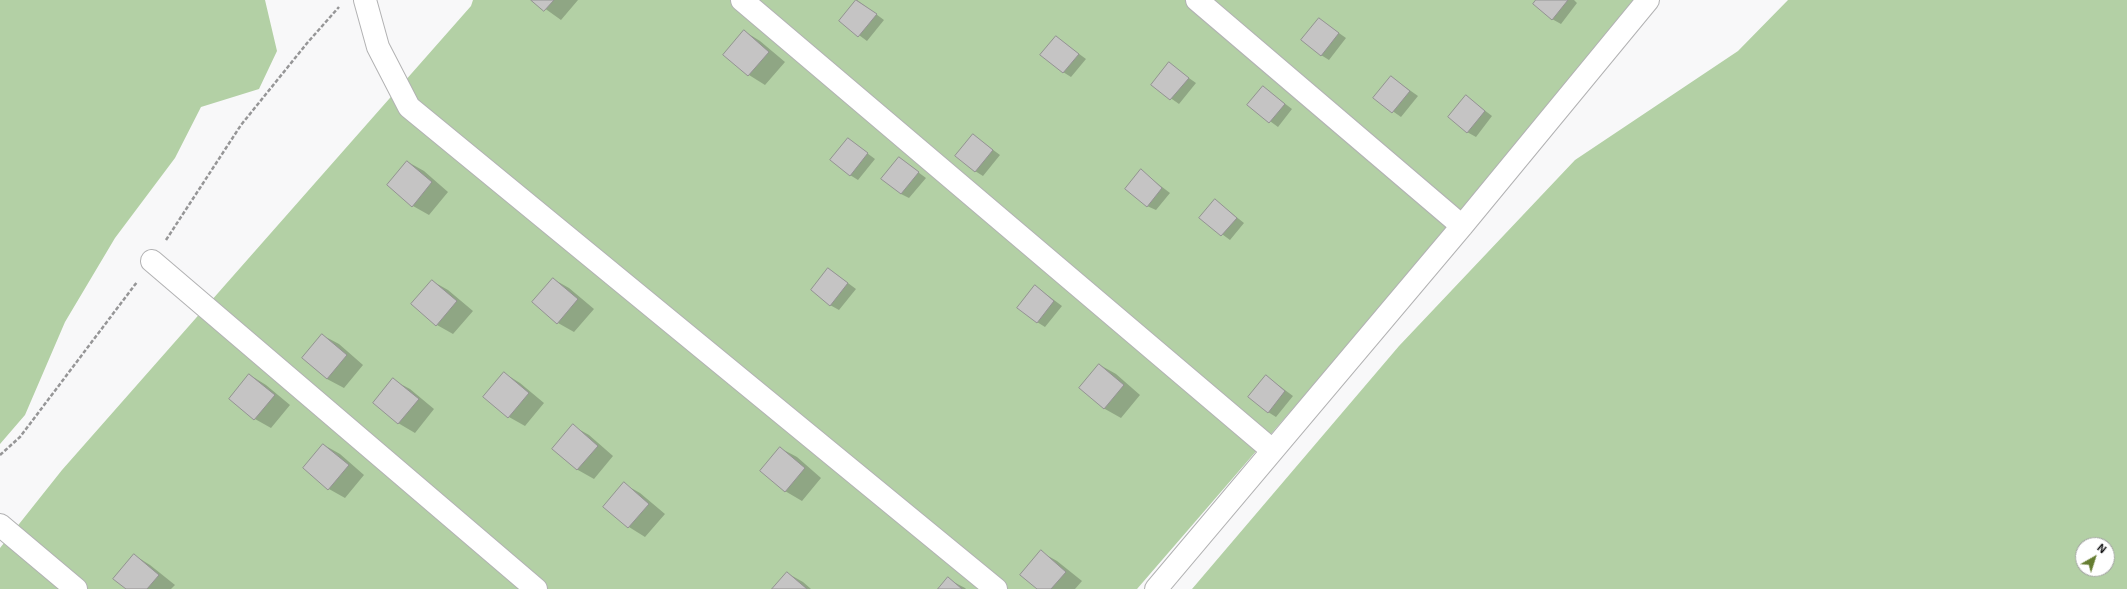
<!DOCTYPE html>
<html>
<head>
<meta charset="utf-8">
<style>
  body { margin:0 }
  #map { position:relative; width:2127px; height:589px; overflow:hidden; background:#f8f8f9; font-family:"Exo 2",sans-serif }
  canvas { display:block }
  .north { position:absolute; left:2075px; top:537px; width:40px; height:40px; box-sizing:border-box; background:#fff; border:1px solid #a1a1a1; border-radius:50%; rotate:39deg; font-size:11px; font-weight:700; line-height:16px; text-align:center; color:#131314 }
  .north::after { content:''; display:block; margin:auto; width:14px; height:18px; background:#657d30; clip-path:polygon(50% 0,100% 100%,50% 72%,0 100%) }
</style>
</head>
<body>
<div id="map">
<canvas width="2127" height="589"></canvas>
<div class="north">N</div>
</div>
<script>
const g = document.querySelector('canvas').getContext('2d');
g.lineJoin = 'round';
function paint(path, color) {
  g.fillStyle = color;
  g.fill(path, 'evenodd');
}
function stroke(path, color, width, dash) {
  g.strokeStyle = color;
  g.lineWidth = width;
  g.lineCap = dash ? 'butt' : 'round';
  g.setLineDash(dash || []);
  g.stroke(path);
}
paint(new Path2D(`
  M 0,0 L 265,0 L 277,51 L 259,89 L 201,107 L 175,158 L 115,238 L 65,322 L 25,415 L 0,444 Z
  M 473,0 L 1646,0 L 1137,589 L 0,589 L 0,548 L 62,470 L 471,6 Z
  M 1788,0 L 2127,0 L 2127,589 L 1192,589 L 1399,346 L 1575,160 L 1738,51 ZM 2083,545 L 2107,545 L 2107,569 L 2083,569 Z`), '#b3d0a5');
paint(new Path2D(`
  M 533,0 L 578,0 L 561,20 Z
  M 857,0 L 884,20 L 867,41 L 840,21 Z
  M 1537,0 L 1574,0 L 1577,3 L 1561,24 L 1552,19 Z
  M 1319,19 L 1346,38 L 1329,60 L 1321,55 Z
  M 744,31 L 760,41 L 785,62 L 765,85 L 749,75 L 725,55 Z
  M 1056,37 L 1086,59 L 1071,77 L 1063,72 Z
  M 1169,64 L 1196,83 L 1179,104 L 1152,85 Z
  M 1391,77 L 1418,96 L 1401,117 L 1374,98 Z
  M 1263,87 L 1292,109 L 1278,127 L 1248,105 Z
  M 1466,96 L 1492,116 L 1476,137 L 1467,132 Z
  M 973,135 L 1000,155 L 983,176 L 975,171 Z
  M 848,139 L 875,159 L 858,180 L 850,175 Z
  M 899,158 L 926,178 L 909,198 L 901,194 Z
  M 408,162 L 424,171 L 448,192 L 429,215 L 413,206 Z
  M 1141,171 L 1170,193 L 1156,210 L 1147,206 Z
  M 1215,200 L 1244,223 L 1230,240 L 1200,218 Z
  M 829,269 L 856,289 L 839,310 L 830,305 Z
  M 553,279 L 569,288 L 594,309 L 574,332 L 558,323 Z
  M 432,281 L 448,290 L 473,311 L 453,334 L 437,325 Z
  M 1035,286 L 1062,306 L 1045,327 L 1037,322 Z
  M 322,335 L 339,344 L 363,365 L 344,388 L 327,379 L 303,358 Z
  M 1100,365 L 1116,374 L 1140,395 L 1121,418 L 1105,409 L 1080,388 Z
  M 504,373 L 520,383 L 544,403 L 525,426 L 509,417 Z
  M 250,375 L 266,385 L 290,405 L 271,428 L 255,419 Z
  M 1266,376 L 1293,396 L 1276,417 L 1268,412 Z
  M 393,380 L 410,389 L 434,409 L 415,433 L 398,423 Z
  M 573,426 L 589,435 L 613,456 L 594,479 L 578,470 L 553,449 Z
  M 324,445 L 340,454 L 364,475 L 345,498 L 329,489 Z
  M 780,448 L 797,457 L 821,478 L 802,501 L 785,491 Z
  M 624,484 L 640,493 L 665,514 L 645,537 L 629,527 L 605,507 Z
  M 1041,552 L 1057,561 L 1082,581 L 1075,589 L 1038,589 Z
  M 134,555 L 150,565 L 175,585 L 171,589 L 127,589 Z
  M 787,573 L 803,582 L 811,589 L 773,589 Z
  M 948,579 L 965,588 L 966,589 L 940,589 Z`), '#0003');
const building = new Path2D(`
  M 531,0 L 554,0 L 544,11 Z
  M 856,0 L 877,14 L 858,37 L 839,21 Z
  M 1536,0 L 1568,0 L 1552,20 L 1533,4 Z
  M 1319,18 L 1339,33 L 1321,56 L 1301,40 Z
  M 744,30 L 769,52 L 748,76 L 723,55 Z
  M 1056,36 L 1079,54 L 1063,73 L 1040,55 Z
  M 1169,62 L 1189,78 L 1170,100 L 1151,85 Z
  M 1391,76 L 1410,91 L 1392,113 L 1373,98 Z
  M 1263,86 L 1285,104 L 1269,123 L 1247,105 Z
  M 1466,95 L 1485,111 L 1467,133 L 1448,117 Z
  M 973,134 L 993,150 L 975,172 L 955,156 Z
  M 848,138 L 868,153 L 850,176 L 830,160 Z
  M 899,157 L 919,172 L 901,194 L 881,179 Z
  M 407,161 L 432,182 L 412,207 L 387,185 Z
  M 1141,169 L 1162,188 L 1147,207 L 1125,189 Z
  M 1215,199 L 1237,218 L 1221,236 L 1199,218 Z
  M 828,268 L 848,283 L 830,306 L 811,290 Z
  M 553,278 L 578,299 L 557,324 L 532,302 Z
  M 432,280 L 457,301 L 436,326 L 411,304 Z
  M 1035,285 L 1054,301 L 1037,323 L 1017,308 Z
  M 322,334 L 347,355 L 327,379 L 302,358 Z
  M 1099,364 L 1124,385 L 1104,409 L 1079,388 Z
  M 504,372 L 529,393 L 508,418 L 483,397 Z
  M 249,374 L 275,395 L 254,420 L 229,399 Z
  M 1266,375 L 1285,391 L 1268,413 L 1248,397 Z
  M 393,378 L 419,399 L 398,424 L 373,403 Z
  M 573,424 L 598,446 L 577,470 L 552,449 Z
  M 323,444 L 349,465 L 328,490 L 303,468 Z
  M 780,447 L 805,468 L 785,492 L 760,471 Z
  M 624,482 L 649,504 L 628,528 L 603,507 Z
  M 1041,550 L 1066,572 L 1051,589 L 1037,589 L 1020,575 Z
  M 134,554 L 159,575 L 147,589 L 126,589 L 113,579 Z
  M 787,572 L 807,589 L 772,589 Z
  M 948,577 L 962,589 L 938,589 Z`);
paint(building, '#c5c4c4');
stroke(building, '#949393', 1);
const minor = new Path2D(`
  M 365,0 L 378,47 L 409,107 L 996,589
  M 742,0 L 1272,450
  M 1197,0 L 1462,226
  M 152,261 L 536,589
  M 0,525 L 76,589
  M 1156,589 L 1462,226 L 1648,0`);
stroke(minor, '#b2b2b3', 24);
stroke(new Path2D(`
  M 166,240 L 241,125 L 308,42 L 339,7
  M 0,455 L 20,437 L 137,282`), '#969697', 2.5, [4, 2]);
stroke(minor, '#fff', 22);
</script>
</body>
</html>
